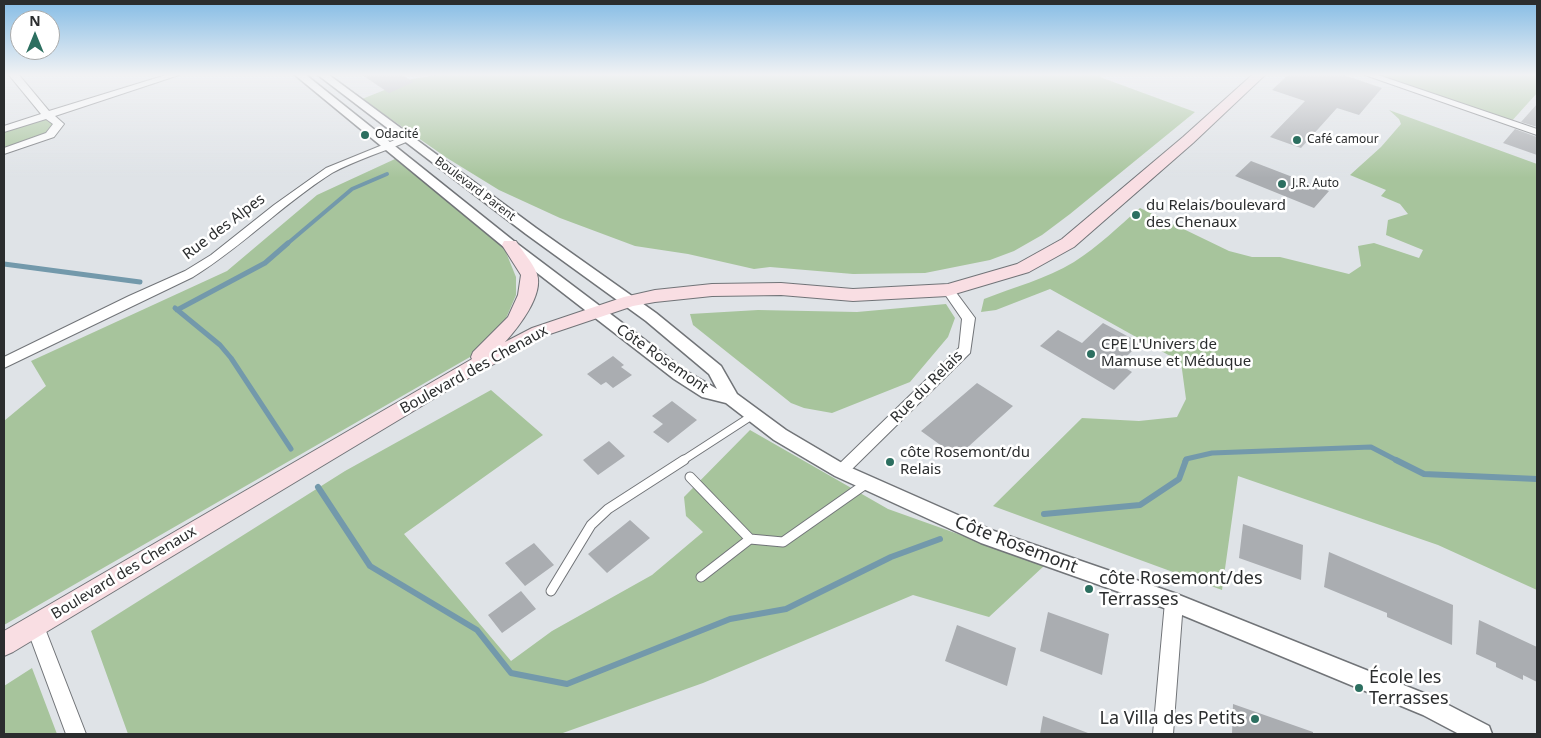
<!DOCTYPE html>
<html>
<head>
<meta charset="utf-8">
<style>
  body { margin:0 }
  #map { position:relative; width:1541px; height:738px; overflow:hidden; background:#dfe3e7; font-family:"Noto Sans",sans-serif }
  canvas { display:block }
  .frame { position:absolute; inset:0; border:5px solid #2b2d2e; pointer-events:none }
  .north { position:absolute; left:10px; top:10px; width:50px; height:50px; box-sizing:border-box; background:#fff; border:1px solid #aaabab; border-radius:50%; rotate:0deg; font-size:14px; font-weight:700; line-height:20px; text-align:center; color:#2b2d2e }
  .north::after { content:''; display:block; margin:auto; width:18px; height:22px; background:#2c6f60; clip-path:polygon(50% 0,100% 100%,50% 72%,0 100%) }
</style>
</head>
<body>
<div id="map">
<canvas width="1541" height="738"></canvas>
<div class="frame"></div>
<div class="north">N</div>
</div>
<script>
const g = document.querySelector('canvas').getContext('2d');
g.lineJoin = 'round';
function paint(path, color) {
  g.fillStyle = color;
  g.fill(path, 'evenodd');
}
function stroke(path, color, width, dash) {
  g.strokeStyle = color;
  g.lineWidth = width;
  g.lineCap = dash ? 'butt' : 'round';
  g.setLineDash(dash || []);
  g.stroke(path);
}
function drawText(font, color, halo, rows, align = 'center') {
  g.font = font + ' "Noto Sans",sans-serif';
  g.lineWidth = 5;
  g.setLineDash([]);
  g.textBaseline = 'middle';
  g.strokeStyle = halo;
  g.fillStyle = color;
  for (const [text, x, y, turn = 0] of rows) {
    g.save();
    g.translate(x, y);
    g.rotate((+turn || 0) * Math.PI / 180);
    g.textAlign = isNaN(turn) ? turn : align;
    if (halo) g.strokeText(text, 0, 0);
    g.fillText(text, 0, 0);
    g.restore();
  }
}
paint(new Path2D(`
  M 436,75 L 1102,75 L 1100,77 L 1195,112 L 1070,214 L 1042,235 L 1014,251 L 990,260 L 925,273 L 853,274 L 770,267 L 754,269 L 688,254 L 635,246 L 560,218 L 499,190 L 447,158 L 362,99 L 412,79 Z
  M 1370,75 L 1537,75 L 1537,93 L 1510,123 Z
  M 1389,110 L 1537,164 L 1537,590 L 1438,545 L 1238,476 L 1222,590 L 993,506 L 1082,418 L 1139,421 L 1177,417 L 1186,399 L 1181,362 L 1050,289 L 996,310 L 981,312 L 984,299 C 1014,287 1046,279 1074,262 C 1098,247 1119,226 1140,208 L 1229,251 L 1252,257 L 1280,257 L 1349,274 L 1361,266 L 1358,246 L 1374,243 L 1419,258 L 1423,250 L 1386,235 L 1388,220 L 1408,214 L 1400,204 L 1381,196 L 1386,190 L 1350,175 L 1381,147 L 1401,124 L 1399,119 Z
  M 47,115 L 59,124 L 50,135 L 4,151 L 4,129 Z
  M 395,159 L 503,245 L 516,277 L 516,295 L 504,323 L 470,357 L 4,625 L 4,421 L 46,386 L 31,361 L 227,271 L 317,195 Z
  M 946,304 L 955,318 L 948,337 L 910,382 L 832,413 L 804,408 L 791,403 L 693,325 L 690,314 L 758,310 L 857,312 Z
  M 491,390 L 543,435 L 404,534 L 511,661 L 552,631 L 652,575 L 703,532 L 686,516 L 684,497 L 750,430 L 888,509 L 1045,565 L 989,617 L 913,595 L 703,683 L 560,734 L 128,734 L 91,631 L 345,471 Z
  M 32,668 L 57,734 L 4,734 L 4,686 Z`), '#a7c49c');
stroke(new Path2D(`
  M 287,244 L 352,189 L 387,174`), '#7399ab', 4);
stroke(new Path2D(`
  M 4,264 L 140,282
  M 175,308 L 220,345 L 231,358 L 291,449
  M 177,310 L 265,263 L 288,243
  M 1185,461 L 1186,459 L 1212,453 L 1371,447 L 1398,461`), '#7399ab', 5);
stroke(new Path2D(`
  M 1396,460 L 1424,474 L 1537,479
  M 318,487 L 370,566 L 477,630 L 511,673 L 567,684 L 730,619 L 786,609 L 891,557 L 940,539
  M 1044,514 L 1140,505 L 1179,479 L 1186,460`), '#7399ab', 6);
paint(new Path2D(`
  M 362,75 L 402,75 L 414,82 L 389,93 Z
  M 1288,75 L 1344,75 L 1382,88 L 1359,115 L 1337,108 L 1301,148 L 1270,137 L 1305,101 L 1272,90 Z
  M 1537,104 L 1537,127 L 1521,122 Z
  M 1515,129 L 1537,137 L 1537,155 L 1503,143 Z
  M 1251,161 L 1329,191 L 1314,208 L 1235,176 Z
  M 1103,323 L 1140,343 L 1119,364 L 1132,372 L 1114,390 L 1040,346 L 1058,330 L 1082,343 Z
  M 613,356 L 624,365 L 621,367 L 632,375 L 613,388 L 606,382 L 601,385 L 587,374 Z
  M 977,383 L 1013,406 L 957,457 L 921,431 Z
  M 672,401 L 697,420 L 668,443 L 653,432 L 663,424 L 652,416 Z
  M 609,441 L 625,456 L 598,475 L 583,460 Z
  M 630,520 L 650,538 L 607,573 L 588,554 Z
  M 1243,524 L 1303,545 L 1301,580 L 1239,558 Z
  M 534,543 L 554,565 L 525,586 L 505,563 Z
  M 1329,552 L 1453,605 L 1452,645 L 1387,617 L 1387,613 L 1324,587 Z
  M 521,591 L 536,609 L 502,633 L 488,615 Z
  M 1048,612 L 1109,634 L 1102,675 L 1040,651 Z
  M 1479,620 L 1537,647 L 1537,682 L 1523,675 L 1523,680 L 1496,667 L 1496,663 L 1476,654 Z
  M 957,625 L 1016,648 L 1007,686 L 945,661 Z
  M 1233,704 L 1313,732 L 1313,734 L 1232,734 Z
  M 1043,716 L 1088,733 L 1088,734 L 1040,734 Z`), '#aaadb1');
const serviceFar1 = new Path2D(`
  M 682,461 L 753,415`);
const service = new Path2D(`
  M 690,477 L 750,539 L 783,542 L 867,483
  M 701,577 L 750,539
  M 551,591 L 591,525 L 608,509 L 684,460`);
const minor = new Path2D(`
  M 9,75 L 19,75 L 49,111 L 166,75 L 179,75 L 55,116 L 64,124 L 54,137 L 4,154 L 4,148 L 46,133 L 53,124 L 46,119 L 4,132 L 4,126 L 41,114 Z
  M 1365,75 L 1378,75 L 1537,129 L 1537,135 Z
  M 407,135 L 411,136 L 411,140 C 388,150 353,161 332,173 C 283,204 243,246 193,277 L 4,368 L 4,357 L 129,296 L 185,271 L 211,255 L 274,205 L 326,168 Z
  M 948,286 L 952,287 L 975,318 L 970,353 L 846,475 L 841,477 L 836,475 L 833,471 L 836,467 L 959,348 L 962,319 L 942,290 Z
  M 1174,594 L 1180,596 L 1183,602 L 1173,734 L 1153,734 L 1165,602 L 1168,596 Z
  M 35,618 L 41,620 L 44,626 L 86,734 L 66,734 L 26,626 L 29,620 Z`);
const tertiary = new Path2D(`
  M 295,75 L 306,75 L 515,242 L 686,371 L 717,389 L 709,374 L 646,321 L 526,234 L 318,75 L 329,75 L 536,228 L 656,313 L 721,366 L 737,394 L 786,430 L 847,466 L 994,531 L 1174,593 L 1431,696 L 1489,726 L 1492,734 L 1459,734 L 1423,715 L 1170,610 L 981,543 L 835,476 L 774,440 L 726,403 L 702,397 L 674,379 L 505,248 Z`);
const secondary = new Path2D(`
  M 1252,75 L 1265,75 L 1193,143 L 1074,247 L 1029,272 L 948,296 L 853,301 L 781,295 L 712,296 L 655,302 L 633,306 L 544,336 L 460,383 L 13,652 L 4,656 L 4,631 L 472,359 L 471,357 L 473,352 L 508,317 L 518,295 L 521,275 L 502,245 L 504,241 L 516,241 C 522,251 533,263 537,274 C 544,295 518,328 505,342 L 532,328 L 624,297 L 655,290 L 712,284 L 781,283 L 853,289 L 948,284 L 1017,264 L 1062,239 L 1183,137 Z`);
stroke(serviceFar1, '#717478', 9);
stroke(service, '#717478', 11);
stroke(minor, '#717478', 2);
stroke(tertiary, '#717478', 3);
stroke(secondary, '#717478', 2);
stroke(serviceFar1, '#fff', 7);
stroke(service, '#fff', 9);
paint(minor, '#fff');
paint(tertiary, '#fff');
paint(secondary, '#f9dee3');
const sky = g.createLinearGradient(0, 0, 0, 178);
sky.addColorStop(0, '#85bce5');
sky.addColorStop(0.42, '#f1f2f4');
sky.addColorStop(1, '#f1f2f400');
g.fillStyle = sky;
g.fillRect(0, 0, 1541, 178);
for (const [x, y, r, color] of [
  [365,135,5,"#2c6f60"],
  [1297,140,5,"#2c6f60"],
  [1282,184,5,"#2c6f60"],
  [1136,215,5,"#2c6f60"],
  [1091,354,5,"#2c6f60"],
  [890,462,5,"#2c6f60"],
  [1089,589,5,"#2c6f60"],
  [1359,688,5,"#2c6f60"],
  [1255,719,5,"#2c6f60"]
]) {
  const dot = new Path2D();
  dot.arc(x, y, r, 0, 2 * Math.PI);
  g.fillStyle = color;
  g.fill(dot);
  stroke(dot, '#fff', 2);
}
drawText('12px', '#2b2d2e', '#fff', [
  ["Odacité",375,135],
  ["Café camour",1307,140],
  ["J.R. Auto",1292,184]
], 'left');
drawText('12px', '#2b2d2e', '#fff', [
  ["Boulevard Parent",475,189,37]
]);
drawText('15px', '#2b2d2e', '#fff', [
  ["du Relais/boulevard",1146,206],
  ["des Chenaux",1146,223],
  ["CPE L'Univers de",1101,345],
  ["Mamuse et Méduque",1101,362],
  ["côte Rosemont/du",900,453],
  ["Relais",900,470]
], 'left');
drawText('15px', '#2b2d2e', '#fff', [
  ["Rue des Alpes",224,227,-37],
  ["Côte Rosemont",662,359,35],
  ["Boulevard des Chenaux",474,370,-29],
  ["Rue du Relais",927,387,-45],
  ["Boulevard des Chenaux",124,573,-31]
]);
drawText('18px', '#2b2d2e', '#fff', [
  ["Côte Rosemont",1016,545,21]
]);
drawText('18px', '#2b2d2e', '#fff', [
  ["côte Rosemont/des",1099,579],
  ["Terrasses",1099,600],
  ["École les",1369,678],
  ["Terrasses",1369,699],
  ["La Villa des Petits",1245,719,"right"]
], 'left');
</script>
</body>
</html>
